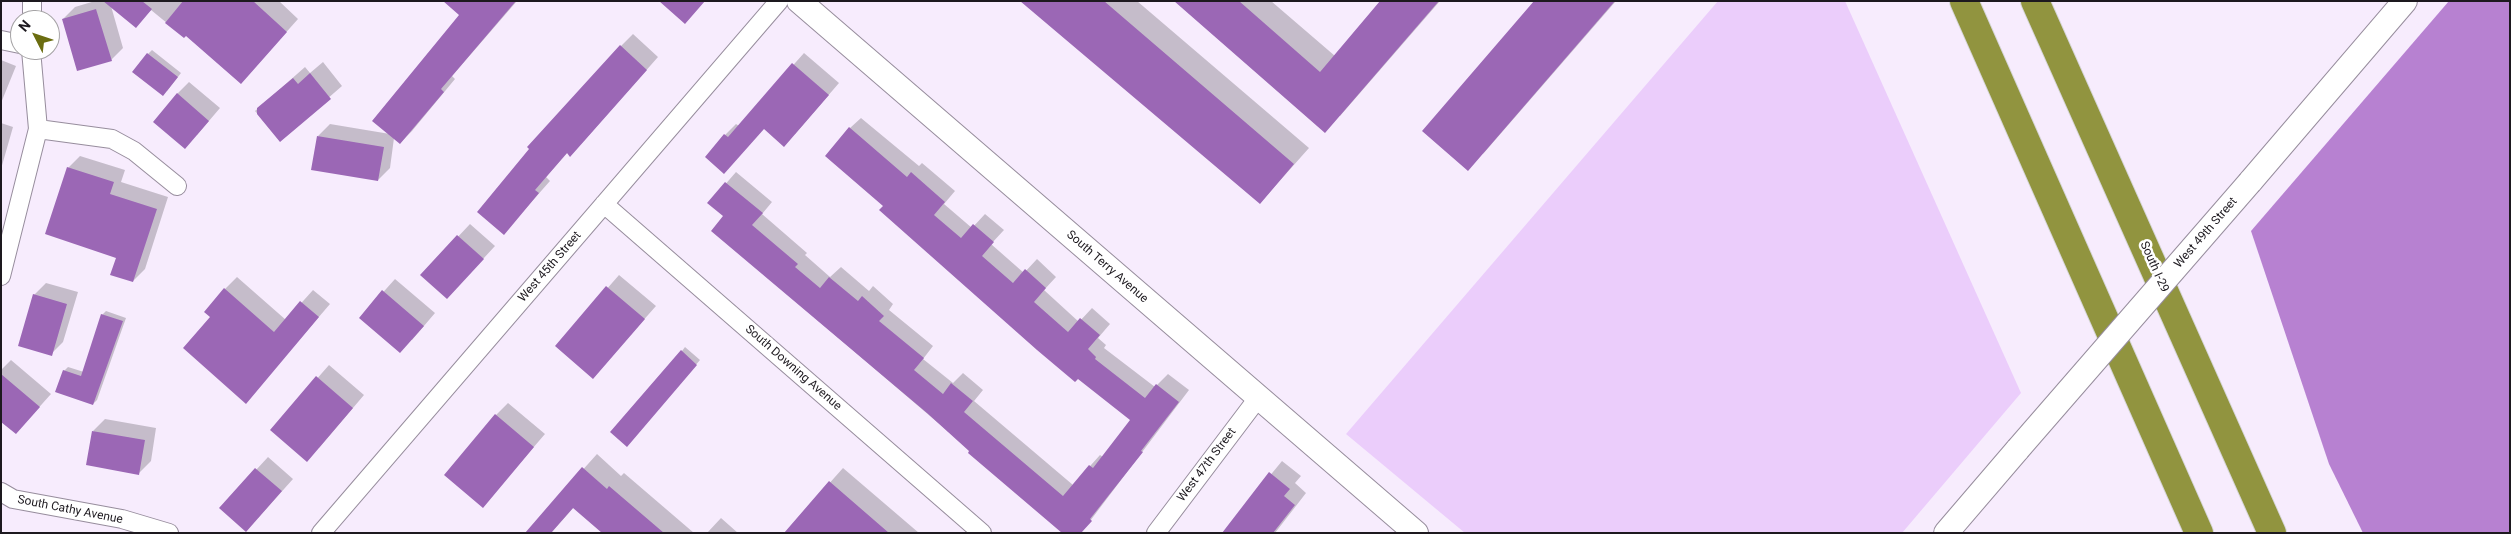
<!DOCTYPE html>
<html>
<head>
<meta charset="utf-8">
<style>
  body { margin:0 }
  #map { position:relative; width:2511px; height:534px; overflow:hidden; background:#f7ecfd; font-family:Roboto,sans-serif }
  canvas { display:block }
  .frame { position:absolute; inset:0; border:2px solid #1d191f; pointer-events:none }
  .north { position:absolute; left:10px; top:10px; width:50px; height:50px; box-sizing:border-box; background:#fff; border:1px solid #a5a3a5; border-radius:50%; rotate:311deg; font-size:14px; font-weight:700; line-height:20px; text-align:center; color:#1d191f }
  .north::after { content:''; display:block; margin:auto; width:18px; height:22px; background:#6b6d10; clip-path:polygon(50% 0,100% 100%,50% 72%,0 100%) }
</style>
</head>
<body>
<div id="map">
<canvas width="2511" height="534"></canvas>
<div class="frame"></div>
<div class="north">N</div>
</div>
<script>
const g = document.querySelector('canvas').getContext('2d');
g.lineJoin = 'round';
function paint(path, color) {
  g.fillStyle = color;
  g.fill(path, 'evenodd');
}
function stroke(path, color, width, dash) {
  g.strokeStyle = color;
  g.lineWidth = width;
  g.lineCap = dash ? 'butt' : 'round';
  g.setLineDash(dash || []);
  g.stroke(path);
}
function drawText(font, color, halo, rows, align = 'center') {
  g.font = font + ' Roboto,sans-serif';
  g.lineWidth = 5;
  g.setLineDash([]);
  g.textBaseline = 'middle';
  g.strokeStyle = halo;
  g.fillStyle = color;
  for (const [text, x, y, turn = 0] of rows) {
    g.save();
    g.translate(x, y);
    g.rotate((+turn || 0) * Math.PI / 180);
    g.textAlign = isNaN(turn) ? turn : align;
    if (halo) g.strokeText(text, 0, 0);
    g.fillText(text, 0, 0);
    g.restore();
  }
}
paint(new Path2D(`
  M 1718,1 L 1845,1 L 2021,393 L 1902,533 L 1465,533 L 1346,434 Z`), '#ebcdfb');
paint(new Path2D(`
  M 2449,1 L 2510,1 L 2510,533 L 2363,533 L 2329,464 L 2251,231 Z`), '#b781d1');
paint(new Path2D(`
  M 95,1 L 279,1 L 298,19 L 241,83 L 186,34 L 184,37 L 151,10 L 136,26 L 111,6 L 123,48 L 111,60 L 63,19 L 75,7 Z
  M 448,1 L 517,1 L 452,76 L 455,79 L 412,131 L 400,143 L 394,138 L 390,168 L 378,180 L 318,136 L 330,124 L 390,134 L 460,15 Z
  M 1024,1 L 1137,1 L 1309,148 L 1260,203 Z
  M 1176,1 L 1271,1 L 1335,56 L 1381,1 L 1440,1 L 1340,116 Z
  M 1536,1 L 1616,1 L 1483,154 Z
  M 633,34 L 658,57 L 582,143 L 568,152 L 546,177 L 550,181 L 504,233 L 621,46 Z
  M 152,50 L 181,73 L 167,91 L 148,54 Z
  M 804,53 L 839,83 L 795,134 L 764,128 L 724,172 L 725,135 L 736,124 L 739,126 Z
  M 1,60 L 16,66 L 1,103 Z
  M 323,62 L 342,86 L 280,140 L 255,111 L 305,67 L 310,73 Z
  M 189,82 L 220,108 L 197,135 L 177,94 Z
  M 861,118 L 919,166 L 922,163 L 955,191 L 944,204 L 972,228 L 985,214 L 1004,230 L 991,244 L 1024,273 L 1037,259 L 1056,277 L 1044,290 L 1079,322 L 1092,308 L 1110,324 L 1098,338 L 1106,345 L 1104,348 L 1155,387 L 1168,374 L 1189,390 L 1081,533 L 971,451 L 713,231 L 725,216 L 709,203 L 736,172 L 772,202 L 762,214 L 807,253 L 805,255 L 830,277 L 841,267 L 869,291 L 873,286 L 893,304 L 889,310 L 933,346 L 923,359 L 953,383 L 963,373 L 983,390 L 974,401 L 1073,485 L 1100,455 L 1103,457 L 1132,420 L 885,205 L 850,128 Z
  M 1,123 L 13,127 L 1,169 Z
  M 80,156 L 125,170 L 121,182 L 168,197 L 145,269 L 133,281 L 68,168 Z
  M 470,224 L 495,246 L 459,285 L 422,275 Z
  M 619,275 L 656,306 L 593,377 L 557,346 Z
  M 237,277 L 286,320 L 313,290 L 330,304 L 246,402 L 211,317 L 225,289 Z
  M 395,279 L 435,313 L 412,340 L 360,318 Z
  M 46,283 L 78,292 L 63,342 L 51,354 L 34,295 Z
  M 106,311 L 126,318 L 97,400 L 93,404 L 64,371 L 68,367 L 84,372 L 102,315 Z
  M 685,347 L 700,360 L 631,441 L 682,351 Z
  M 11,360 L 51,394 L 16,433 L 1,420 L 1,370 Z
  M 329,365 L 364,395 L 319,448 L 272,430 Z
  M 508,403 L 545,434 L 483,506 L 496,415 Z
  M 105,419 L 156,428 L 151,461 L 139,473 L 93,431 Z
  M 597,454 L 621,476 L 624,473 L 694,533 L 604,533 L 574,507 L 551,533 L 526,533 Z
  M 268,457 L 293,479 L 258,518 L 221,508 Z
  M 1282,461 L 1301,476 L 1295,483 L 1306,493 L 1275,533 L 1223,533 Z
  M 843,468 L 919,533 L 785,533 Z
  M 721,518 L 738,533 L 707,533 Z`), '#0003');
paint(new Path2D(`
  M 103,1 L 142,1 L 152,9 L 136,28 Z
  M 183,1 L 253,1 L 287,32 L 241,84 L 186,36 L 184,38 L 165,23 Z
  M 443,1 L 516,1 L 441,89 L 444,92 L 400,144 L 372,121 L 459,15 Z
  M 659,1 L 705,1 L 685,24 Z
  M 1020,1 L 1104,1 L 1294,164 L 1260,204 Z
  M 1174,1 L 1239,1 L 1320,72 L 1380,1 L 1439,1 L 1325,133 Z
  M 1534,1 L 1615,1 L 1468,171 L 1422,131 Z
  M 96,9 L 112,61 L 77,71 L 62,19 Z
  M 620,45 L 647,70 L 570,157 L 567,153 L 535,190 L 539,193 L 504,235 L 477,212 L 529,149 L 527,147 Z
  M 147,53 L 178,77 L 163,96 L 132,72 Z
  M 792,63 L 829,95 L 784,147 L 764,129 L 724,174 L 705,157 L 724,134 L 728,137 Z
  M 310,73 L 331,99 L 280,142 L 257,114 L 257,108 L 293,78 L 298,84 Z
  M 177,93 L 209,121 L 185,149 L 153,122 Z
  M 849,127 L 907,177 L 911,172 L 945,202 L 934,215 L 961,238 L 973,224 L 994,242 L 982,256 L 1013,283 L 1025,269 L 1046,288 L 1034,302 L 1068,332 L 1080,318 L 1100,335 L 1088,349 L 1096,357 L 1095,359 L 1145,398 L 1156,384 L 1179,402 L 1141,451 L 1143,452 L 1090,519 L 1092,521 L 1081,533 L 1062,533 L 968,453 L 969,451 L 927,413 L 711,231 L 723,216 L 707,203 L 725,182 L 763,213 L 752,225 L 798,264 L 795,267 L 820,288 L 829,277 L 858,301 L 862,296 L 884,316 L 879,321 L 924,358 L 914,370 L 943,394 L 951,383 L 973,401 L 964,412 L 1063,496 L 1089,465 L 1093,468 L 1130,420 L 1078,379 L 1075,382 L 1037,350 L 879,210 L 883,206 L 825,156 Z
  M 317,136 L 384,147 L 378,181 L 311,170 Z
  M 67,167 L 114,182 L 110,194 L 157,209 L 133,282 L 110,275 L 116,258 L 45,234 Z
  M 457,235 L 484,259 L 447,299 L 420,275 Z
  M 606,286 L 645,319 L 593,379 L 555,346 Z
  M 224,288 L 274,332 L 300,301 L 319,317 L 246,404 L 183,348 L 210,317 L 204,312 Z
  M 382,290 L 424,326 L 400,353 L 359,318 Z
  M 33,294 L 67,304 L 52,356 L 18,346 Z
  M 101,314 L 123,321 L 93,405 L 55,392 L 63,370 L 81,376 Z
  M 681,350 L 697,365 L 627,447 L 610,432 Z
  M 1,374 L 40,407 L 16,434 L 1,422 Z
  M 316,376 L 353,408 L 307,462 L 270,430 Z
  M 495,414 L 534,447 L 483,508 L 444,475 Z
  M 92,431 L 145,440 L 139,475 L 86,465 Z
  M 582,467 L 607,489 L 609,486 L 664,533 L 602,533 L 573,508 L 551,533 L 525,533 Z
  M 255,468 L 282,491 L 246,532 L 219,508 Z
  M 1269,472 L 1290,489 L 1284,496 L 1295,505 L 1273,533 L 1222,533 Z
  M 829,481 L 889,533 L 784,533 Z`), '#9b67b5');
const street = new Path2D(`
  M 32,20 L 32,1
  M 1,40 L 20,44
  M 38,129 L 112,139 L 134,151 L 177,186
  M 604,204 L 982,533
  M 1,276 L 38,129 L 31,50
  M 1,492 L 13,499 L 122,519 L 169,533
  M 321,533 L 779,1
  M 1156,533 L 1258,398`);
const secondary = new Path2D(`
  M 799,1 L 1416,533
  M 2250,182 L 2405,1
  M 1946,533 L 2018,449`);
const highway = new Path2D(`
  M 1964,1 L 2199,533
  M 2035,1 L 2272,533`);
stroke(street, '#978d9d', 20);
stroke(secondary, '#978d9d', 26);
stroke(highway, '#d6d6d7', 30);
stroke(street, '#fff', 18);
stroke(secondary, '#fff', 24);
stroke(highway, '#91943f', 28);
const secondaryBridge = new Path2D(`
  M 2018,449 L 2250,182`);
stroke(secondaryBridge, '#978d9d', 26, []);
stroke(secondaryBridge, '#fff', 24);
drawText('12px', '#1d191f', '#fff', [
  ["West 49th Street",2206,233,-49],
  ["West 45th Street",550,267,-49],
  ["South Terry Avenue",1107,267,41],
  ["South I-29",2154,267,66],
  ["South Downing Avenue",793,368,41],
  ["West 47th Street",1207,465,-53],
  ["South Cathy Avenue",70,510,11]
]);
</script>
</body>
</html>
